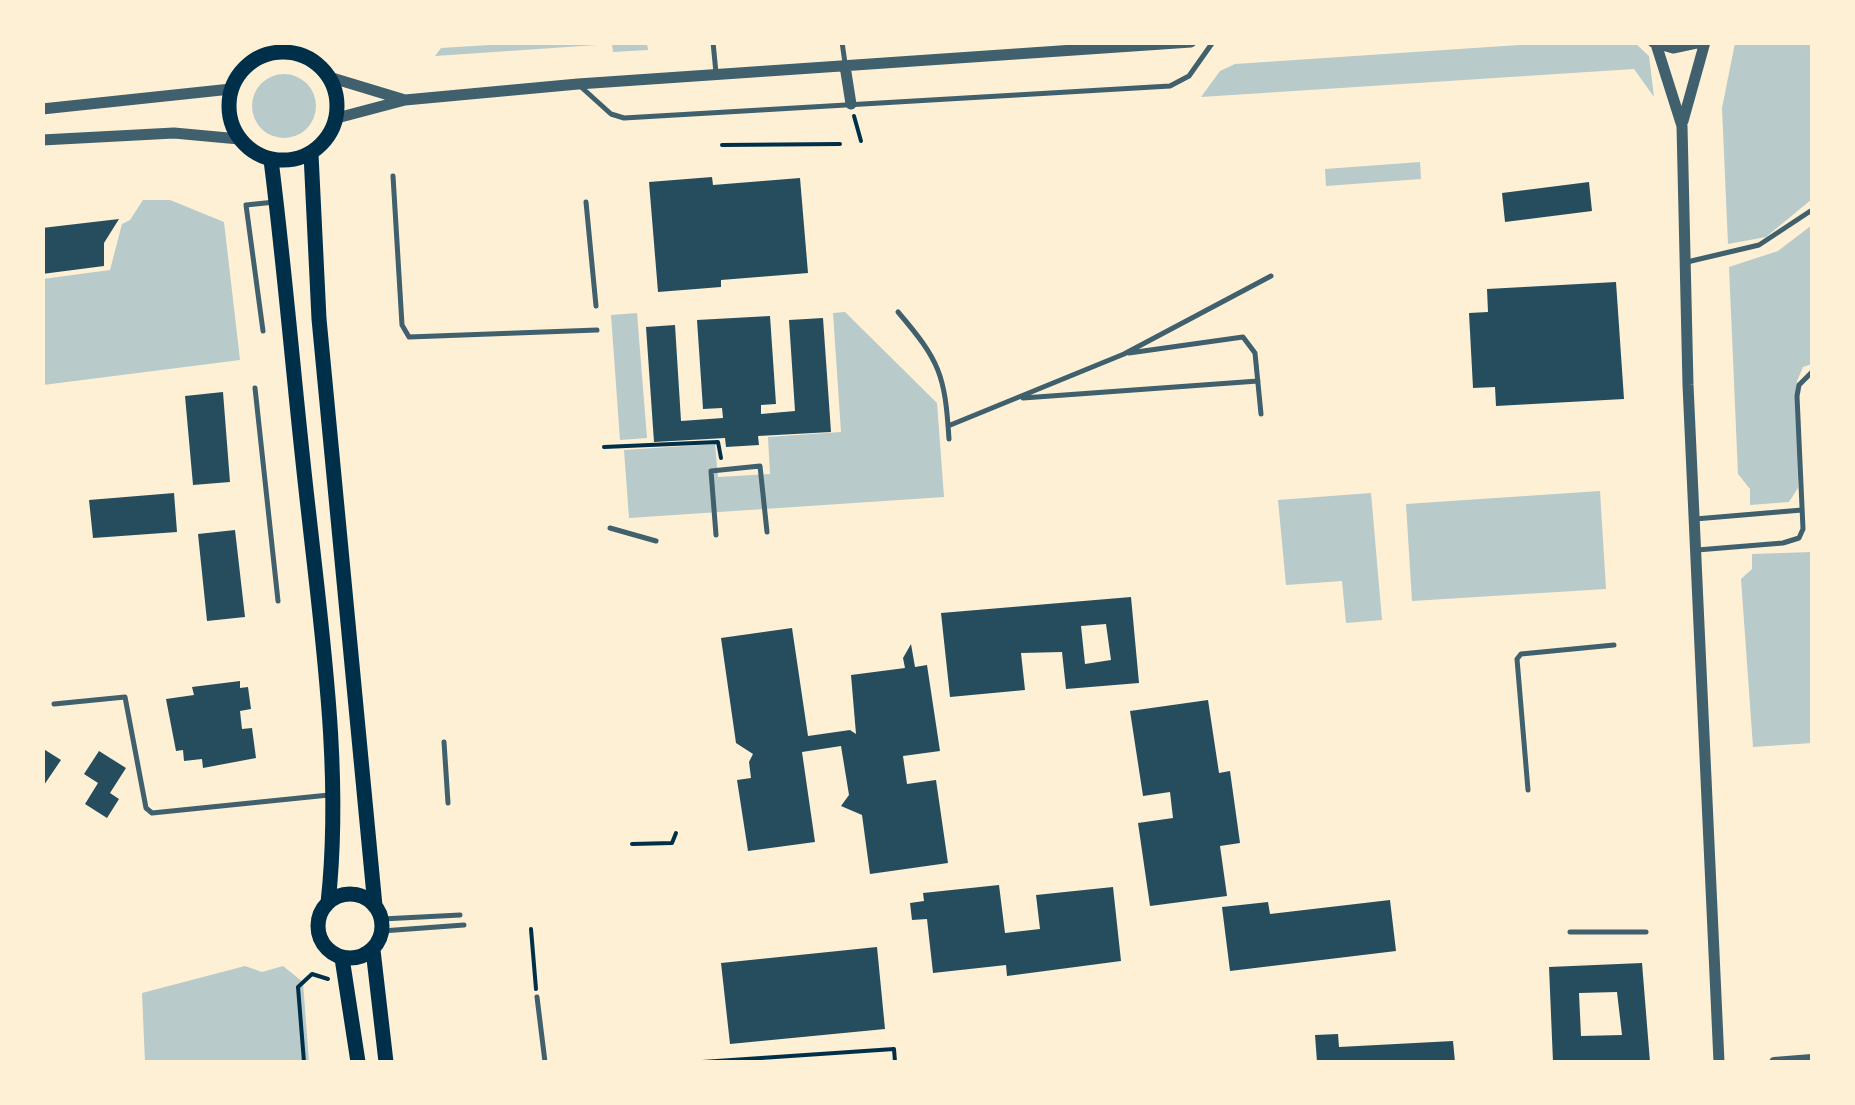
<!DOCTYPE html>
<html>
<head>
<meta charset="utf-8">
<style>
  body { margin:0 }
  #map { position:relative; width:1855px; height:1105px; overflow:hidden; background:#fdf0d5; font-family:"PT Serif",serif }
  canvas { display:block }
  .frame { position:absolute; inset:0; border:45px solid #fdf0d5; pointer-events:none }
</style>
</head>
<body>
<div id="map">
<canvas width="1855" height="1105"></canvas>
<div class="frame"></div>
</div>
<script>
const g = document.querySelector('canvas').getContext('2d');
g.lineJoin = 'round';
function paint(path, color) {
  g.fillStyle = color;
  g.fill(path, 'evenodd');
}
function stroke(path, color, width, dash) {
  g.strokeStyle = color;
  g.lineWidth = width;
  g.lineCap = dash ? 'butt' : 'round';
  g.setLineDash(dash || []);
  g.stroke(path);
}
paint(new Path2D(`
  M 521,43 L 647,43 L 648,50 L 613,52 L 612,44 L 435,56 L 441,48 Z
  M 1549,43 L 1635,43 L 1649,56 L 1654,97 L 1634,69 L 1201,97 L 1220,71 L 1235,64 Z
  M 1735,43 L 1812,43 L 1812,199 L 1766,237 L 1728,244 L 1722,108 Z
  M252 106a32 32 0 1 1 64 0a32 32 0 1 1-64 0Z
  M 1420,162 L 1421,179 L 1326,186 L 1325,169 Z
  M 143,200 L 170,200 L 224,222 L 240,360 L 43,385 L 43,279 L 110,270 L 122,224 L 130,220 Z
  M 1812,225 L 1812,364 L 1803,367 L 1797,381 L 1798,488 L 1789,502 L 1750,505 L 1750,489 L 1738,474 L 1729,267 L 1778,251 Z
  M 845,312 L 937,403 L 944,497 L 629,518 L 624,450 L 715,444 L 718,477 L 770,474 L 768,437 L 841,432 L 833,313 Z
  M 637,313 L 647,438 L 620,440 L 611,315 Z
  M 1600,491 L 1606,589 L 1412,601 L 1406,504 Z
  M 1371,493 L 1382,620 L 1346,623 L 1342,581 L 1286,585 L 1278,500 Z
  M 1812,552 L 1812,743 L 1753,747 L 1741,579 L 1752,569 L 1752,554 Z
  M 245,966 L 262,972 L 283,966 L 303,982 L 309,1062 L 145,1062 L 142,993 Z`), '#b9caca');
paint(new Path2D(`
  M 712,177 L 713,185 L 800,178 L 808,273 L 721,280 L 721,287 L 658,292 L 649,182 Z
  M 1589,182 L 1592,211 L 1505,222 L 1502,193 Z
  M 119,219 L 104,243 L 104,266 L 42,274 L 42,228 Z
  M 1616,282 L 1624,399 L 1496,406 L 1495,387 L 1473,388 L 1469,313 L 1488,312 L 1487,289 Z
  M 770,316 L 776,404 L 761,405 L 761,414 L 795,411 L 789,320 L 823,318 L 831,432 L 758,436 L 759,445 L 726,447 L 725,438 L 654,442 L 646,327 L 675,325 L 681,421 L 723,418 L 722,408 L 703,409 L 697,320 Z
  M 223,392 L 230,482 L 193,485 L 185,396 Z
  M 174,493 L 177,532 L 93,538 L 89,500 Z
  M 235,530 L 245,617 L 207,621 L 198,534 Z
  M 1131,597 L 1139,683 L 1066,689 L 1062,652 L 1021,653 L 1025,690 L 950,697 L 941,613 ZM 1106,624 L 1111,660 L 1085,664 L 1081,626 Z
  M 792,628 L 808,736 L 850,730 L 856,734 L 851,675 L 905,668 L 903,658 L 911,644 L 915,667 L 927,665 L 940,751 L 903,756 L 907,784 L 936,780 L 948,863 L 870,874 L 862,815 L 841,806 L 849,795 L 841,746 L 802,752 L 815,842 L 748,851 L 737,780 L 751,778 L 749,762 L 753,754 L 736,743 L 721,638 Z
  M 240,681 L 240,688 L 248,687 L 251,709 L 240,711 L 242,729 L 252,728 L 256,758 L 203,768 L 202,759 L 184,761 L 183,750 L 176,751 L 166,699 L 194,695 L 192,687 Z
  M 1208,700 L 1219,773 L 1230,771 L 1240,843 L 1220,846 L 1227,896 L 1150,906 L 1138,823 L 1173,818 L 1170,792 L 1143,796 L 1130,711 Z
  M 42,748 L 61,760 L 42,788 Z
  M 99,751 L 126,768 L 110,793 L 119,799 L 107,818 L 85,804 L 98,783 L 84,774 Z
  M 999,885 L 1005,933 L 1040,929 L 1036,895 L 1113,887 L 1121,961 L 1007,976 L 1006,965 L 933,973 L 927,919 L 912,920 L 910,903 L 924,901 L 923,893 Z
  M 1390,900 L 1396,951 L 1230,971 L 1222,907 L 1268,902 L 1270,914 Z
  M 877,947 L 885,1029 L 730,1044 L 721,963 Z
  M 1642,963 L 1650,1062 L 1553,1062 L 1549,967 ZM 1617,992 L 1622,1035 L 1581,1036 L 1579,993 Z
  M 1338,1034 L 1339,1047 L 1453,1041 L 1455,1062 L 1317,1062 L 1315,1035 Z`), '#264d5e');
stroke(new Path2D(`
  M 854,116 L 861,141
  M 722,145 L 840,144
  M 604,447 L 718,442 L 721,458
  M 632,844 L 672,843 L 676,833
  M 531,929 L 536,989
  M 304,1062 L 298,987 L 312,974 L 328,979
  M 702,1062 L 894,1049 L 895,1062`), '#003049', 4);
stroke(new Path2D(`
  M 713,42 L 716,73
  M 842,42 L 845,63
  M 580,86 L 611,114 L 624,118 L 1170,86 L 1189,76 L 1213,42
  M 393,176 L 402,325 L 409,337 L 597,330
  M 586,202 L 596,306
  M 1687,262 L 1759,245 L 1812,210
  M 898,312 C 940,361 945,375 949,439
  M 263,331 L 246,205 L 275,202
  M 1129,353 L 1243,337 L 1255,353 L 1261,414
  M 255,388 L 278,601
  M 1023,398 L 1258,381
  M 948,426 L 1124,354 L 1271,276
  M 1695,519 L 1802,510
  M 610,528 L 656,541
  M 716,535 L 711,471 L 760,466 L 767,532
  M 1697,550 L 1783,543 L 1799,538 L 1803,529 L 1797,396 L 1799,385 L 1812,372
  M 54,704 L 125,697 L 146,808 L 152,813 L 329,795
  M 444,742 L 448,803
  M 1528,790 L 1517,659 L 1521,654 L 1614,645
  M 382,919 L 460,915
  M 382,931 L 464,925
  M 1570,932 L 1646,932
  M 537,997 L 545,1062`), '#3f606c', 5);
stroke(new Path2D(`
  M 1774,1062 L 1812,1059`), '#3f606c', 10);
stroke(new Path2D(`
  M 1653,42 L 1673,48 L 1701,42
  M 1656,44 L 1682,126 L 1688,385 L 1719,1062
  M 845,66 L 851,104
  M 329,77 L 405,100
  M 42,109 L 231,89
  M 337,118 L 405,100 L 578,84 L 1191,42
  M 1683,121 L 1705,42
  M 42,140 L 174,133 L 239,139`), '#3f606c', 11);
stroke(new Path2D(`
  M229 106a54 54 0 1 1 108 0a54 54 0 1 1-108 0Z
  M 311,154 L 319,319 L 375,906
  M 271,160 C 286,278 295,397 309,516 C 323,643 342,776 328,903
  M318 926a32 32 0 1 1 64 0a32 32 0 1 1-64 0Z
  M 373,950 L 386,1062
  M 342,958 L 358,1062`), '#003049', 15);
</script>
</body>
</html>
